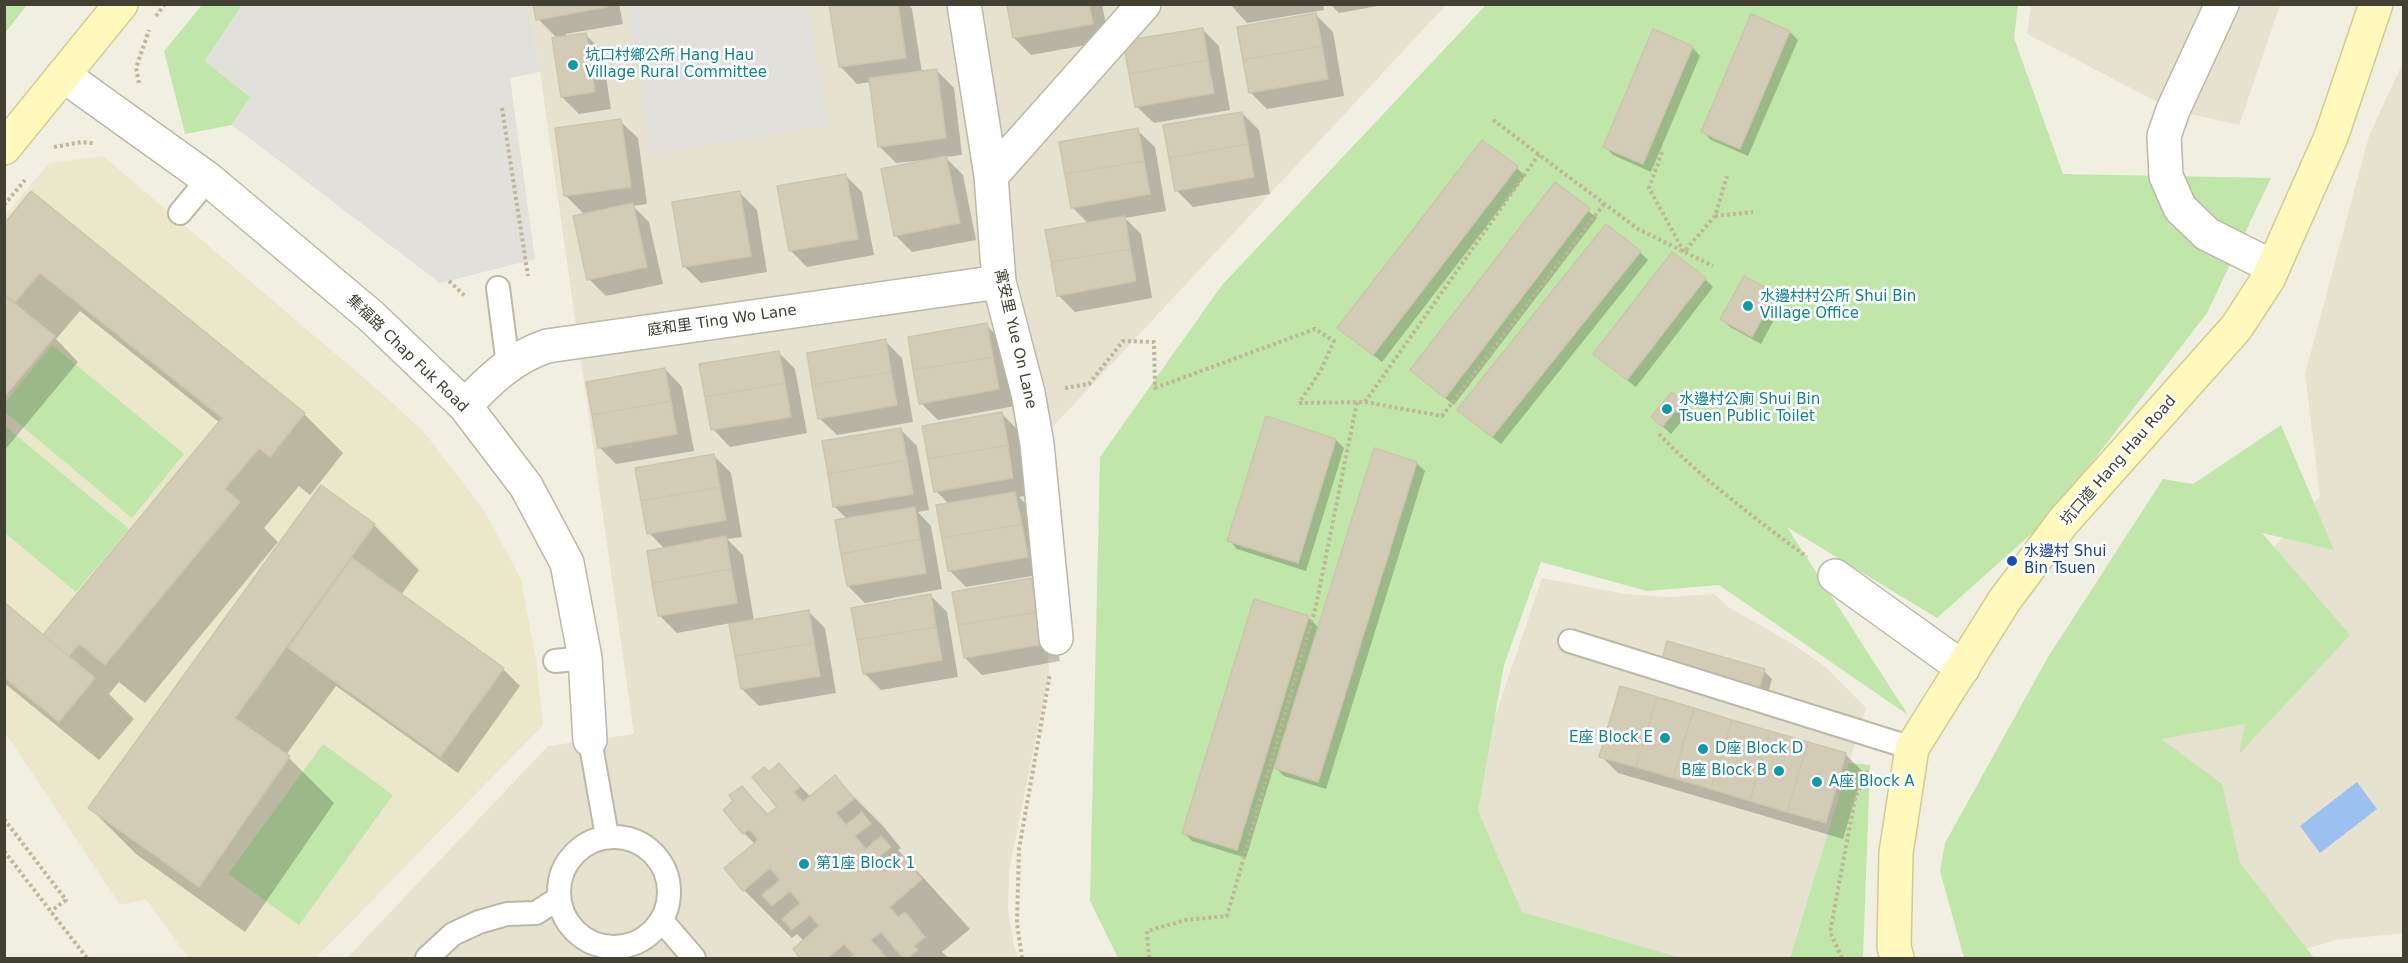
<!DOCTYPE html>
<html>
<head>
<meta charset="utf-8">
<style>
  body { margin:0 }
  #map { position:relative; width:2408px; height:963px; overflow:hidden; background:#f1efe2; font-family:"DejaVu Sans",sans-serif }
  canvas { display:block }
  .frame { position:absolute; inset:0; border:6px solid #423f33; pointer-events:none }
</style>
</head>
<body>
<div id="map">
<canvas width="2408" height="963"></canvas>
<div class="frame"></div>
</div>
<script>
const g = document.querySelector('canvas').getContext('2d');
g.lineJoin = 'round';
function paint(path, color) {
  g.fillStyle = color;
  g.fill(path, 'evenodd');
}
function stroke(path, color, width, dash) {
  g.strokeStyle = color;
  g.lineWidth = width;
  g.lineCap = dash ? 'butt' : 'round';
  g.setLineDash(dash || []);
  g.stroke(path);
}
function drawText(font, color, halo, rows, align = 'center') {
  g.font = font + ' "DejaVu Sans","Noto Sans TC",sans-serif';
  g.lineWidth = 5;
  g.setLineDash([]);
  g.textBaseline = 'middle';
  g.strokeStyle = halo;
  g.fillStyle = color;
  for (const [text, x, y, turn = 0] of rows) {
    g.save();
    g.translate(x, y);
    g.rotate((+turn || 0) * Math.PI / 180);
    g.textAlign = isNaN(turn) ? turn : align;
    if (halo) g.strokeText(text, 0, 0);
    g.fillText(text, 0, 0);
    g.restore();
  }
}
paint(new Path2D(`
  M 528,5 L 1446,5 L 1037,444 L 1049,674 L 1009,871 L 1008,909 L 1014,945 L 1019,958 L 347,958 L 548,746 L 634,734 L 540,72 Z
  M 2031,5 L 2280,5 L 2239,125 L 2173,110 L 2027,34 Z
  M 2403,62 L 2403,933 L 2336,940 L 2288,954 L 2108,746 L 2271,550 L 2320,496 L 2305,374 L 2369,136 Z
  M 1542,578 L 1625,594 L 1670,597 L 1714,594 L 1728,607 L 1793,644 L 1827,668 L 1866,708 L 1790,958 L 1682,958 L 1522,912 L 1468,796 Z`), '#e5e2d0');
paint(new Path2D(`
  M 103,156 L 378,390 L 424,432 L 485,512 L 521,579 L 537,666 L 543,725 L 316,958 L 188,958 L 146,899 L 120,905 L 5,732 L 4,217 L 49,163 Z`), '#eae7cb');
paint(new Path2D(`
  M 5,4 L 27,5 L 5,33 L 4,5 Z
  M 202,5 L 242,5 L 205,61 L 250,97 L 232,125 L 185,134 L 164,51 Z
  M 1486,5 L 2018,5 L 2014,38 L 2063,174 L 2271,178 L 2207,313 L 2049,518 L 1937,618 L 1787,527 L 1908,715 L 1719,585 L 1647,591 L 1541,562 L 1504,665 L 1478,811 L 1522,912 L 1682,958 L 1118,958 L 1090,901 L 1100,457 L 1222,285 Z
  M 52,345 L 184,454 L 132,518 L 5,412 L 5,403 Z
  M 2281,425 L 2334,550 L 2262,533 L 2350,635 L 2239,754 L 2245,724 L 2161,739 L 2222,784 L 2240,863 L 2314,958 L 1964,958 L 1940,871 L 1945,843 L 2048,657 L 2163,479 L 2193,484 Z
  M 5,426 L 129,529 L 76,592 L 5,533 Z
  M 323,744 L 393,795 L 299,925 L 228,874 Z
  M 1849,763 L 1870,765 L 1863,958 L 1790,958 Z`), '#c1e6aa');
paint(new Path2D(`
  M 242,5 L 528,5 L 540,72 L 510,78 L 535,259 L 440,283 L 232,125 L 250,97 L 205,61 Z
  M 628,5 L 808,5 L 828,125 L 652,153 Z`), '#e1e0db');
paint(new Path2D(`
  M 2357,782 L 2377,809 L 2320,853 L 2300,826 Z`), '#9cc0ef');
paint(new Path2D(`
  M 535,4 L 619,4 L 623,24 L 566,34 L 567,37 L 585,34 L 602,51 L 611,109 L 579,114 L 562,97 L 557,38 L 538,19 Z
  M 831,4 L 908,4 L 912,9 L 922,73 L 937,71 L 954,88 L 962,155 L 945,157 L 963,175 L 976,240 L 912,252 L 895,235 L 925,160 L 896,163 L 879,146 L 871,82 L 857,84 L 840,66 Z
  M 1008,4 L 1102,4 L 1109,41 L 1031,55 L 1014,38 Z
  M 1230,4 L 1323,4 L 1324,10 L 1247,23 Z
  M 1330,4 L 1389,4 L 1339,13 Z
  M 1316,15 L 1333,32 L 1344,96 L 1267,109 L 1250,92 Z
  M 1752,16 L 1790,32 L 1798,40 L 1748,156 L 1711,140 L 1703,132 Z
  M 1202,29 L 1219,46 L 1230,110 L 1154,123 L 1136,106 Z
  M 1692,47 L 1700,56 L 1651,172 L 1613,155 L 1605,147 Z
  M 1242,113 L 1259,130 L 1270,194 L 1193,207 L 1176,190 Z
  M 620,121 L 638,138 L 647,204 L 633,206 L 649,222 L 663,284 L 606,296 L 589,279 L 585,215 L 566,196 L 556,129 Z
  M 1137,130 L 1155,147 L 1166,211 L 1125,218 L 1141,234 L 1152,298 L 1075,312 L 1058,295 L 1089,224 L 1072,207 Z
  M 1517,168 L 1525,176 L 1382,362 L 1339,328 Z
  M 845,175 L 862,192 L 874,255 L 807,267 L 790,250 Z
  M 1555,184 L 1597,218 L 1454,405 L 1421,379 Z
  M 740,193 L 757,210 L 767,272 L 701,283 L 684,266 Z
  M 4,244 L 304,414 L 343,453 L 310,495 L 299,486 L 264,528 L 278,542 L 145,703 L 119,682 L 109,694 L 134,719 L 99,760 L 4,683 L 4,604 L 43,637 L 220,423 L 80,311 L 56,339 L 78,362 L 4,451 Z
  M 1640,252 L 1648,260 L 1501,444 L 1467,418 Z
  M 1745,278 L 1775,295 L 1783,303 L 1761,344 L 1730,327 L 1722,319 Z
  M 1705,279 L 1713,287 L 1636,387 L 1604,362 Z
  M 986,325 L 1003,342 L 1015,406 L 938,420 L 921,403 Z
  M 885,341 L 902,358 L 913,422 L 837,435 L 819,418 Z
  M 778,352 L 795,369 L 807,433 L 730,447 L 713,429 Z
  M 665,369 L 682,387 L 694,451 L 616,464 L 599,447 Z
  M 1682,402 L 1690,411 L 1671,434 L 1661,425 Z
  M 1001,413 L 1018,430 L 1030,495 L 1019,497 L 1032,510 L 1044,574 L 966,587 L 949,570 L 949,504 L 936,491 Z
  M 1267,418 L 1336,440 L 1344,448 L 1306,571 L 1237,549 L 1229,540 Z
  M 900,429 L 917,446 L 929,510 L 918,512 L 931,526 L 942,589 L 865,603 L 848,586 L 848,520 L 834,506 Z
  M 714,456 L 731,473 L 742,537 L 727,539 L 743,555 L 754,621 L 808,611 L 825,628 L 836,693 L 759,706 L 742,689 L 731,623 L 677,633 L 660,616 L 665,549 L 649,533 Z
  M 1416,463 L 1425,471 L 1326,789 L 1284,776 L 1274,766 L 1246,858 L 1192,841 L 1184,833 L 1308,617 L 1319,628 Z
  M 374,525 L 419,570 L 401,595 L 503,669 L 520,686 L 458,773 L 336,686 L 286,755 L 334,803 L 245,932 L 136,854 L 90,808 Z
  M 1031,580 L 1048,597 L 1060,661 L 982,675 L 965,658 Z
  M 930,595 L 947,612 L 958,677 L 881,690 L 864,673 Z
  M 1671,671 L 1764,671 L 1772,679 L 1766,699 Z
  M 1621,688 L 1846,755 L 1863,772 L 1843,839 L 1618,773 L 1601,756 Z
  M 779,765 L 811,797 L 834,777 L 883,826 L 901,848 L 898,850 L 970,929 L 942,952 L 949,958 L 802,958 L 795,949 L 804,941 L 797,934 L 792,938 L 744,890 L 755,844 L 744,833 L 735,801 L 742,788 L 769,815 L 779,807 L 769,774 Z`), '#0003');
const building = new Path2D(`
  M 533,4 L 606,4 L 607,7 L 536,20 Z
  M 829,4 L 898,4 L 906,58 L 839,67 Z
  M 1089,4 L 1093,24 L 1013,38 L 1007,5 Z
  M 1316,13 L 1322,46 L 1243,60 L 1237,27 Z
  M 1751,14 L 1790,31 L 1740,149 L 1701,132 Z
  M 1203,28 L 1208,60 L 1129,74 L 1123,41 Z
  M 1653,29 L 1693,46 L 1643,164 L 1603,147 Z
  M 586,33 L 595,92 L 561,97 L 552,38 Z
  M 1322,46 L 1328,79 L 1249,93 L 1243,60 Z
  M 1208,60 L 1214,93 L 1135,107 L 1129,74 Z
  M 937,69 L 946,138 L 878,147 L 869,78 Z
  M 1242,112 L 1248,144 L 1169,158 L 1163,125 Z
  M 621,119 L 631,187 L 564,196 L 555,128 Z
  M 1138,128 L 1144,161 L 1065,174 L 1059,142 Z
  M 1482,140 L 1518,166 L 1373,355 L 1337,328 Z
  M 1248,144 L 1254,177 L 1175,191 L 1169,158 Z
  M 946,156 L 960,223 L 894,236 L 881,169 Z
  M 1144,161 L 1150,194 L 1071,208 L 1065,174 Z
  M 846,174 L 858,239 L 789,251 L 777,186 Z
  M 1555,182 L 1590,208 L 1445,398 L 1410,370 Z
  M 31,191 L 305,413 L 270,457 L 259,448 L 225,489 L 240,502 L 105,665 L 79,644 L 69,656 L 43,635 L 222,418 L 40,273 L 15,302 L 4,294 L 4,224 Z
  M 740,191 L 751,256 L 683,267 L 672,202 Z
  M 633,203 L 647,267 L 587,280 L 573,216 Z
  M 1125,216 L 1130,249 L 1051,262 L 1045,230 Z
  M 1606,224 L 1641,251 L 1492,437 L 1457,410 Z
  M 1130,249 L 1136,281 L 1057,296 L 1051,262 Z
  M 1672,252 L 1706,278 L 1627,380 L 1593,354 Z
  M 1744,276 L 1776,293 L 1752,337 L 1720,319 Z
  M 4,295 L 55,336 L 4,397 Z
  M 987,323 L 993,357 L 913,370 L 908,337 Z
  M 886,339 L 891,372 L 812,385 L 807,353 Z
  M 779,351 L 785,383 L 705,397 L 699,364 Z
  M 993,357 L 999,389 L 919,404 L 913,370 Z
  M 665,368 L 671,401 L 592,415 L 586,382 Z
  M 891,372 L 897,405 L 818,419 L 812,385 Z
  M 785,383 L 791,417 L 711,430 L 705,397 Z
  M 1672,392 L 1683,401 L 1662,427 L 1651,417 Z
  M 671,401 L 677,434 L 598,448 L 592,415 Z
  M 1002,412 L 1008,445 L 928,459 L 922,426 Z
  M 1266,416 L 1336,439 L 1298,563 L 1227,541 Z
  M 901,428 L 907,460 L 828,474 L 822,441 Z
  M 1008,445 L 1013,478 L 934,492 L 928,459 Z
  M 1374,448 L 1417,462 L 1318,782 L 1274,768 Z
  M 714,454 L 720,487 L 641,501 L 635,468 Z
  M 907,460 L 913,494 L 833,507 L 828,474 Z
  M 321,485 L 375,524 L 235,718 L 290,756 L 199,887 L 88,808 Z
  M 720,487 L 726,520 L 647,534 L 641,501 Z
  M 1015,492 L 1022,524 L 942,538 L 936,505 Z
  M 915,507 L 920,539 L 841,554 L 835,520 Z
  M 1022,524 L 1028,557 L 948,571 L 942,538 Z
  M 726,536 L 731,569 L 652,583 L 647,551 Z
  M 920,539 L 926,573 L 847,586 L 841,554 Z
  M 352,558 L 504,668 L 440,757 L 288,648 Z
  M 731,569 L 737,603 L 658,616 L 652,583 Z
  M 1031,578 L 1037,612 L 958,625 L 952,592 Z
  M 931,594 L 936,627 L 857,640 L 851,608 Z
  M 1254,599 L 1309,616 L 1237,850 L 1182,833 Z
  M 4,602 L 95,678 L 59,722 L 4,677 Z
  M 809,610 L 814,643 L 735,656 L 729,624 Z
  M 1037,612 L 1043,644 L 964,658 L 958,625 Z
  M 936,627 L 942,660 L 863,674 L 857,640 Z
  M 1667,641 L 1765,669 L 1758,691 L 1661,663 Z
  M 814,643 L 820,676 L 741,689 L 735,656 Z
  M 1620,686 L 1657,697 L 1636,767 L 1599,757 Z
  M 1657,697 L 1694,708 L 1673,778 L 1636,767 Z
  M 1694,708 L 1732,720 L 1711,789 L 1673,778 Z
  M 1732,720 L 1770,731 L 1750,801 L 1711,789 Z
  M 1770,731 L 1808,742 L 1787,812 L 1750,801 Z
  M 1808,742 L 1846,753 L 1826,823 L 1787,812 Z
  M 779,763 L 800,787 L 794,792 L 803,802 L 835,775 L 854,799 L 836,813 L 846,825 L 862,812 L 871,824 L 855,836 L 866,849 L 881,836 L 891,847 L 875,860 L 885,872 L 903,857 L 922,879 L 890,907 L 898,917 L 905,912 L 925,937 L 914,946 L 918,950 L 908,958 L 903,958 L 881,932 L 871,940 L 887,958 L 849,958 L 854,955 L 844,944 L 828,958 L 800,958 L 793,949 L 819,926 L 810,915 L 792,930 L 782,919 L 800,903 L 790,891 L 772,906 L 762,895 L 780,880 L 770,868 L 743,891 L 724,868 L 758,840 L 749,829 L 743,834 L 723,810 L 733,801 L 729,795 L 742,786 L 767,815 L 777,807 L 752,777 L 764,767 L 769,772 Z`);
paint(building, '#d2ccb7');
stroke(building, '#cdc5ab', 1.5);
const lane = new Path2D(`
  M 180,213 L 208,179
  M 498,288 L 508,365
  M 1570,641 L 1912,748
  M 555,661 L 585,658
  M 590,740 L 607,836
  M559 892a55 55 0 1 1 110 0a55 55 0 1 1-110 0Z
  M 662,921 L 694,958
  M 427,958 L 453,934 L 479,922 L 507,914 L 536,913 L 559,898`);
const street = new Path2D(`
  M 964,4 L 991,176 L 999,282 L 1028,393 L 1037,444 L 1056,638
  M 2222,4 L 2173,110 L 2164,136 L 2166,176 L 2180,208 L 2207,234 L 2273,267
  M 63,75 L 208,179 L 371,316 L 465,406 L 526,486 L 567,563 L 585,658 L 590,740
  M 991,176 L 1144,4
  M 465,406 C 489,380 512,358 547,346 L 999,282
  M 1835,576 L 1963,668`);
const secondary = new Path2D(`
  M 4,148 L 121,4
  M 1897,958 L 1894,947 L 1896,853 L 1912,748 L 2004,601 L 2063,522 L 2236,328 L 2268,279 L 2331,137 L 2376,4`);
stroke(lane, '#bcb8a5', 26);
stroke(street, '#bcb8a5', 36);
stroke(secondary, '#d2cb91', 36);
stroke(new Path2D(`
  M 156,16 L 165,4
  M 139,83 L 136,68 L 149,30
  M 502,108 L 528,276
  M 1493,120 L 1638,229 L 1713,266
  M 54,147 L 82,142 L 93,143
  M 1662,152 L 1649,188 L 1684,252 L 1715,216 L 1727,176
  M 4,205 L 25,180
  M 1715,216 L 1753,212
  M 449,281 L 466,297
  M 1065,388 L 1089,384 L 1123,341 L 1154,342 L 1155,388 L 1315,329 L 1334,341 L 1321,370 L 1299,403
  M 1365,402 L 1539,154
  M 1299,403 L 1365,402 L 1442,416 L 1604,204
  M 1659,434 C 1703,480 1756,519 1807,557
  M 4,819 L 66,900 L 51,911
  M 4,851 L 87,958
  M 1022,958 L 1017,924 L 1019,849 L 1050,674
  M 1149,958 L 1147,931 L 1186,920 L 1227,916 L 1316,606 L 1357,402
  M 1842,958 L 1830,932 L 1855,798 L 1869,768`), '#beb696', 4, [3, 3]);
stroke(lane, '#fff', 22);
stroke(street, '#fff', 33);
stroke(secondary, '#fff9be', 33);
for (const [x, y, r, color] of [
  [573,65,6,"#0f9aa8"],
  [1748,306,6,"#0f9aa8"],
  [1667,409,6,"#0f9aa8"],
  [2012,561,6,"#1a4fb4"],
  [1665,738,6,"#0f9aa8"],
  [1703,749,6,"#0f9aa8"],
  [1779,771,6,"#0f9aa8"],
  [1817,782,6,"#0f9aa8"],
  [804,864,6,"#0f9aa8"]
]) {
  const dot = new Path2D();
  dot.arc(x, y, r, 0, 2 * Math.PI);
  g.fillStyle = color;
  g.fill(dot);
  stroke(dot, '#fff', 2);
}
drawText('15px', '#0d838f', '#fff', [
  ["坑口村鄉公所 Hang Hau",585,56],
  ["Village Rural Committee",585,73],
  ["水邊村村公所 Shui Bin",1760,297],
  ["Village Office",1760,314],
  ["水邊村公廁 Shui Bin",1679,400],
  ["Tsuen Public Toilet",1679,417],
  ["E座 Block E",1653,738,"right"],
  ["D座 Block D",1715,749],
  ["B座 Block B",1767,771,"right"],
  ["A座 Block A",1829,782],
  ["第1座 Block 1",816,864]
], 'left');
drawText('15px', '#423f33', '#fff', [
  ["庭和里 Ting Wo Lane",722,321,-8],
  ["寓安里 Yue On Lane",1015,339,77],
  ["集福路 Chap Fuk Road",407,354,44],
  ["坑口道 Hang Hau Road",2119,461,-49]
]);
drawText('15px', '#164399', '#fff', [
  ["水邊村 Shui",2024,552],
  ["Bin Tsuen",2024,569]
], 'left');
</script>
</body>
</html>
